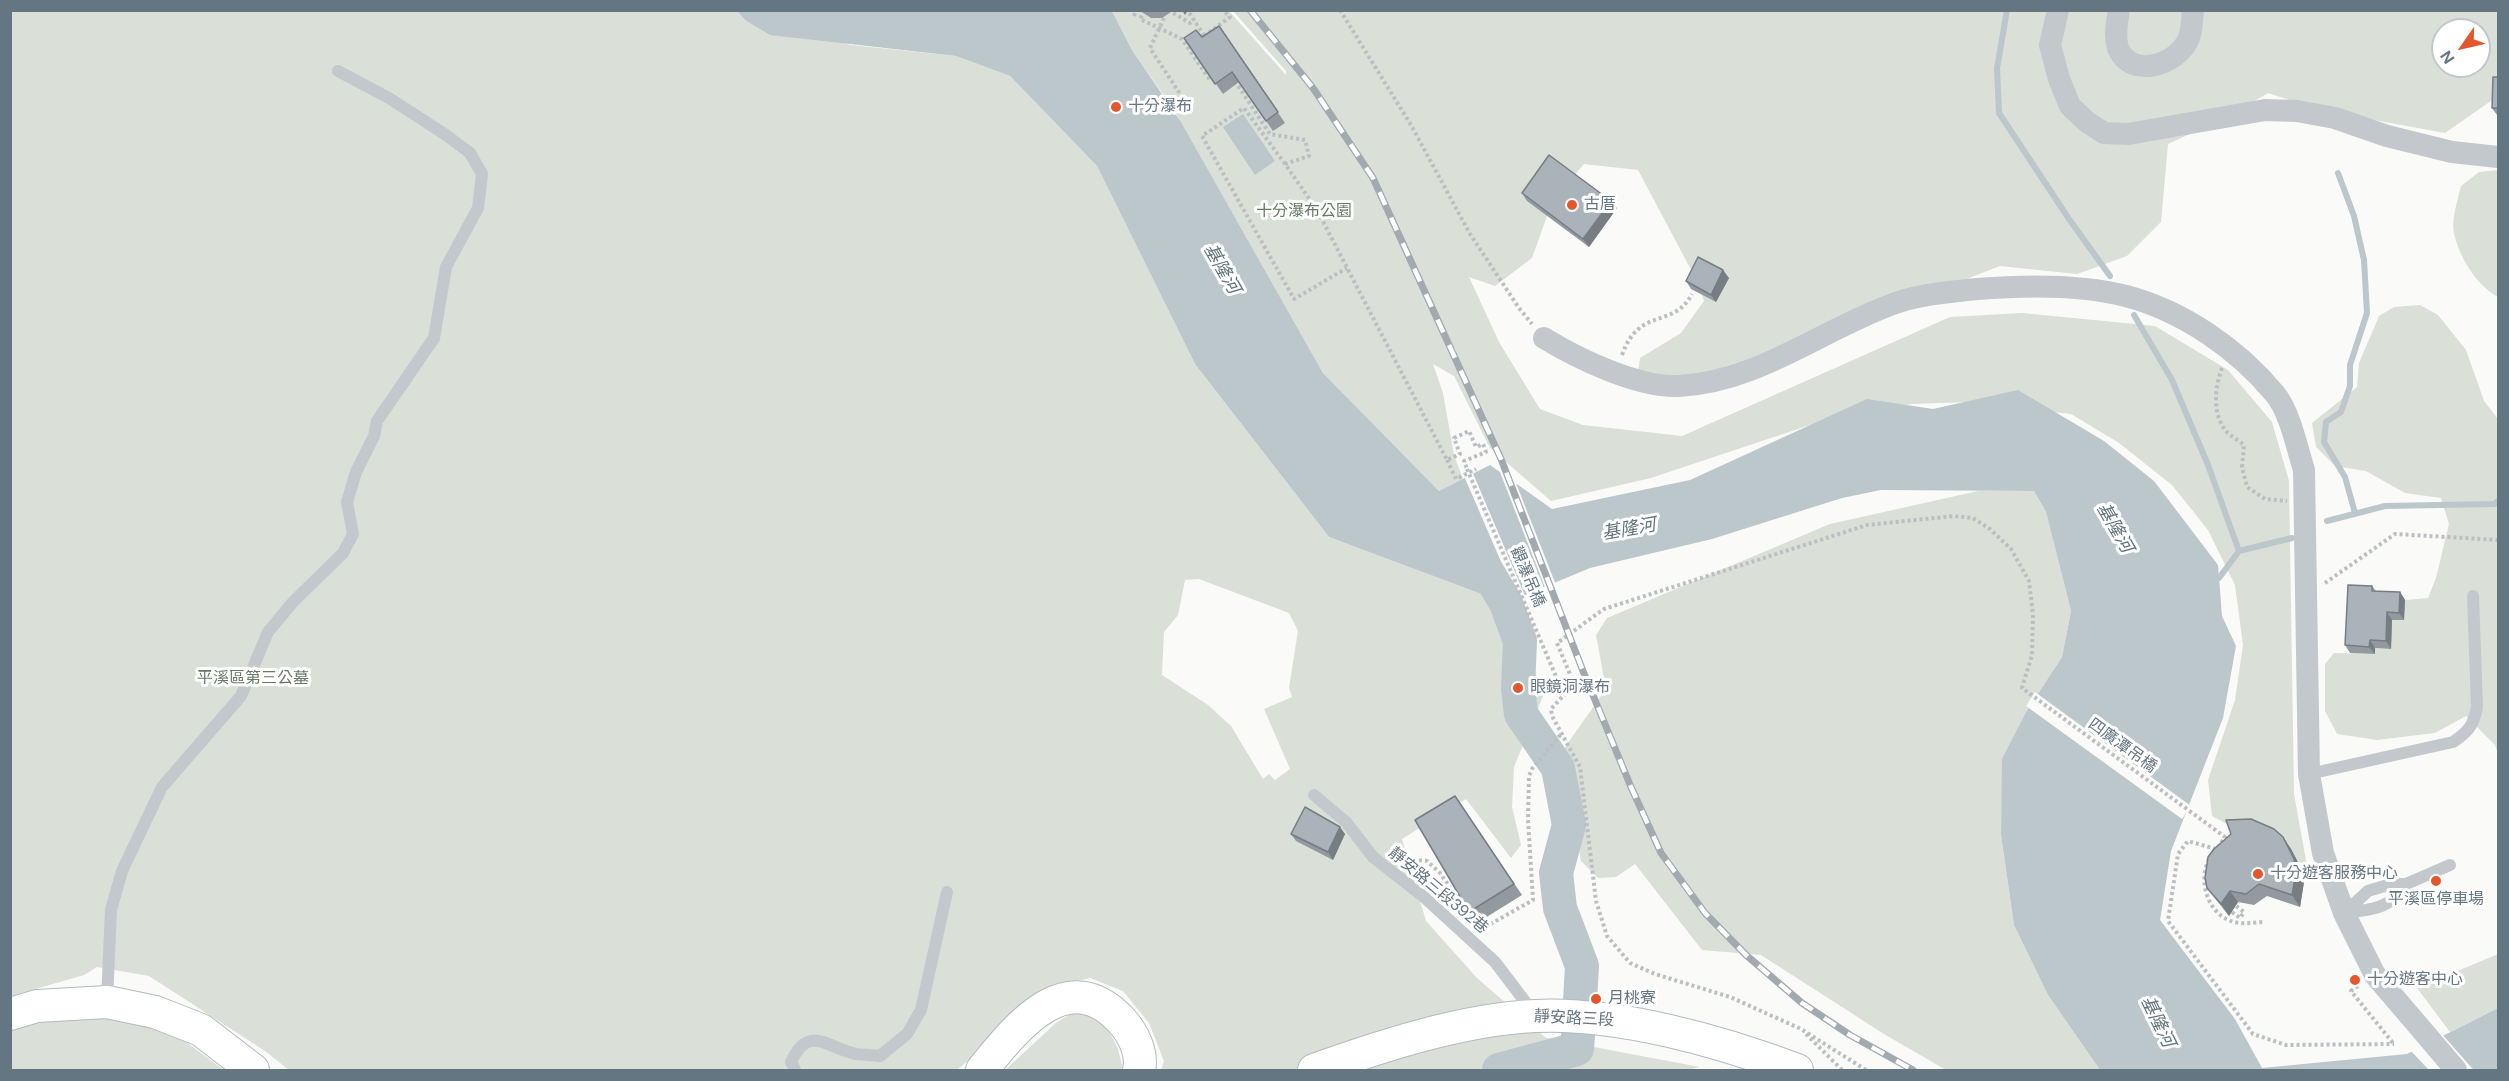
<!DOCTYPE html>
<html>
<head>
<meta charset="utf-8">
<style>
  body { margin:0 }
  #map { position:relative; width:2509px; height:1081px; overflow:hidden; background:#fafaf8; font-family:"DM Sans",sans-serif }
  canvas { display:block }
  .frame { position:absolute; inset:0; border:12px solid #657683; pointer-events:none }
  .north { position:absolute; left:2431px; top:18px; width:60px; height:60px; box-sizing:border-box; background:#fff; border:2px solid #c1c8cd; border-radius:50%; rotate:236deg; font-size:16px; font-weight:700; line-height:24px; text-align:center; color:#657683 }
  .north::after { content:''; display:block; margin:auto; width:21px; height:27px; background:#e4572e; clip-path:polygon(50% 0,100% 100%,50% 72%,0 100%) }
</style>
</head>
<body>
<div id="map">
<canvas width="2509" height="1081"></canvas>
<div class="frame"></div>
<div class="north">N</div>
</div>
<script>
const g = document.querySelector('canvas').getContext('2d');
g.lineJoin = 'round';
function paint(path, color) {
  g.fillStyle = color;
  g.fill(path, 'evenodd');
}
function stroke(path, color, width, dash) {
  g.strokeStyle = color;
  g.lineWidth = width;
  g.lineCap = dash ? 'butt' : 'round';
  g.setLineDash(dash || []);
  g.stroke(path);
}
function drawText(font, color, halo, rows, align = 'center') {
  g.font = font + ' "DM Sans","Noto Sans TC",sans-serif';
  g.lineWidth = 6;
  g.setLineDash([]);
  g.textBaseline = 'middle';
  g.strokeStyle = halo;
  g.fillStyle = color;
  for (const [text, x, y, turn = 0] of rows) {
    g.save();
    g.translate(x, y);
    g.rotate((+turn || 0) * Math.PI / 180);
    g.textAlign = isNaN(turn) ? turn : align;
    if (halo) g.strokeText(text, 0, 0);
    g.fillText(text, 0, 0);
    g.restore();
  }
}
paint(new Path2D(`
  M 10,11 L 737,11 L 745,20 L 851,45 L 956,56 L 1010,76 L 1097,166 L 1195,364 L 1329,537 L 1494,598 L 1545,691 L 1514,767 L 1512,807 L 1521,845 L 1511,858 L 1466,799 L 1402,839 L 1426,921 L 1477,978 L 1546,1038 L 1700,1067 L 1688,1070 L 1161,1070 L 1164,1061 L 1149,1023 L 1123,991 L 1090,978 L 1060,985 L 988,1043 L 957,1070 L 289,1070 L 265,1051 L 149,976 L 97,967 L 84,975 L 11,996 ZM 1199,579 L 1289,613 L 1298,631 L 1289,688 L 1292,697 L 1264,709 L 1290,769 L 1275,780 L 1269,774 L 1263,779 L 1231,726 L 1208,705 L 1162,675 L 1164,632 L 1178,615 L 1185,580 Z
  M 1112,11 L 1229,11 L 1286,75 L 1286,71 L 1233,11 L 2498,11 L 2498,96 L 2445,133 L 2320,110 L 2268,93 L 2227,117 L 2168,144 L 2161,222 L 2127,256 L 2077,274 L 2000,266 L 1905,303 L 1779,369 L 1636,388 L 1640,358 L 1681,333 L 1704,301 L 1697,281 L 1638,170 L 1584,164 L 1552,202 L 1532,258 L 1495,286 L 1469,277 L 1499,342 L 1540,409 L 1583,425 L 1682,436 L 1950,317 L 2022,313 L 2155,326 L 2228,370 L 2272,422 L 2289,481 L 2294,794 L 2307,866 L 2212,816 L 2208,780 L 2235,700 L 2243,645 L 2235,585 L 2208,530 L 2172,485 L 2119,443 L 2071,414 L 1969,402 L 1912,404 L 1834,417 L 1651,478 L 1551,501 L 1490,448 L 1454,376 L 1433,364 L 1443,393 L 1454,455 L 1463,479 L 1439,491 L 1323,373 L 1174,110 L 1132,50 ZM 2443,30 L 2479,30 L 2479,66 L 2443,66 Z
  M 2498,170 L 2498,297 C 2477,286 2459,257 2454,233 C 2451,220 2458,199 2461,186 L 2479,172 Z
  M 2420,305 L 2438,315 L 2466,350 L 2484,401 L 2498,419 L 2498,754 L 2495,745 L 2466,716 L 2435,733 L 2377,740 L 2337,734 L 2325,711 L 2325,664 L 2334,653 L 2374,654 L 2375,648 L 2391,649 L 2392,620 L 2404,620 L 2405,600 L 2428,598 L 2436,578 L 2449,524 L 2441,498 L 2405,493 L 2366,471 L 2335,466 L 2316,447 L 2312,423 L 2357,387 L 2359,363 L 2379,316 L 2394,307 Z
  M 1978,491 L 2034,491 L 2046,512 L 2071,611 L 2062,657 L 2026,712 L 2003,759 L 2001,835 L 2014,925 L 2048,995 L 2100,1070 L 1946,1070 L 1884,1034 L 1761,955 L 1702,950 L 1635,864 L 1616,877 L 1598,878 L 1581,861 L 1563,750 L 1606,689 L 1596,635 L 1607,618 L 1830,524 Z
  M 2498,954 L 2498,1008 L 2450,1032 L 2417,988 Z
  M 1078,1010 L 1103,1018 L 1118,1049 L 1123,1070 L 1005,1070 L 1057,1022 Z
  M 75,1015 L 142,1021 L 186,1042 L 224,1070 L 11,1070 L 10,1024 Z`), '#dadfd7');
paint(new Path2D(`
  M 737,11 L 1112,11 L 1132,50 L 1181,122 L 1323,373 L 1439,491 L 1490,465 L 1552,509 L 1690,480 L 1867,399 L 1933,409 L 2018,390 L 2104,441 L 2154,481 L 2218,565 L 2222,616 L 2236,646 L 2223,718 L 2171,851 L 2160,920 L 2235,1019 L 2262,1068 L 2407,1054 L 2498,1008 L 2498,1070 L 2100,1070 L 2048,995 L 2014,925 L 2001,835 L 2002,759 L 2026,712 L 2062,657 L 2071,611 L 2046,512 L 2034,491 L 1881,490 L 1842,498 L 1712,539 L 1590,568 L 1506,603 L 1329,537 L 1195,364 L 1097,166 L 1010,76 L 956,56 L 770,35 L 745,20 Z
  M 1243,114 L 1275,161 L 1255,175 L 1223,127 Z`), '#bbc7cb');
paint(new Path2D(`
  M 1498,467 L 1514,478 L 1556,585 L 1546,590 Z
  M 1472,471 L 1526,598 L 1518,601 L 1464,476 Z
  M 2035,692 L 2191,806 L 2182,819 L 2026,706 Z
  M 2441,1033 L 2471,1067 L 2474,1070 L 2429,1070 L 2409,1049 Z`), '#fafaf8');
stroke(new Path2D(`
  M 2007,10 L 1997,68 L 1999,113 L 2069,219 L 2110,276
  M 2338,173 L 2354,216 L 2364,260 L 2367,313 L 2350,365 L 2350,386 L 2341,412 L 2326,422 L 2324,442 L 2345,477 L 2355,513
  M 2134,315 L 2172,380 L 2208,465 L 2239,551
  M 2327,521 L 2385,506 L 2494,504 L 2498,501
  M 2213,581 L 2219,578 L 2239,551 L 2292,538`), '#bbc7cb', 6);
stroke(new Path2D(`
  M 1482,563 L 1506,603 L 1520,641 L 1518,688 L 1521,714 L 1558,768 L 1569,825 L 1556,873 L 1560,908 L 1582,966 L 1580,1001
  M 1499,1070 L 1577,1049 L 1578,1035`), '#bbc7cb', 34);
const secondary = new Path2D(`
  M 10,1014 L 37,1006 L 107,1002 L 155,1012 L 201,1030 L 253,1070
  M 982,1070 C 1016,1028 1067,962 1121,1020 C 1133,1033 1143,1053 1139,1070
  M 1314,1070 C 1381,1046 1464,1019 1535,1016 C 1617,1012 1720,1041 1797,1070`);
stroke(secondary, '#b3babf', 34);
stroke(new Path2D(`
  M 1144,10 L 1140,19 L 1182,39 L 1210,80
  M 1168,10 L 1190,23 L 1194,20
  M 1184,10 L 1190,14 L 1207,40
  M 1340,10 L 1411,125 L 1470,234 L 1519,308 L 1532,324
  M 1134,16 L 1136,10
  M 1164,18 L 1150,48 L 1182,97
  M 1204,36 L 1230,17 L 1223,10
  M 1235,81 L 1270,134 L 1305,140 L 1309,156 L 1285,164 L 1317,210 L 1447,460 L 1460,454 L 1454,438 L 1469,431 L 1476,447 L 1483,444 L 1486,452 L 1464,461 L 1467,469
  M 1285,164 L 1244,108 L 1202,136 L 1294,299 L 1347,268
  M 1622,355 C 1640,305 1673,330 1692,294
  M 2222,368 C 2215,387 2212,412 2225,430 C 2229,435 2238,440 2244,445 L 2242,467 L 2247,487 L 2265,499 L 2287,501
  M 1447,460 L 1456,479 L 1476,469
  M 2325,583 L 2395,534 L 2498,540
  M 2216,849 L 2188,841 L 2178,854 L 2168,921 L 2253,1034 L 2286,1045 L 2394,1044
  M 1401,859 L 1427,861 L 1440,873 L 1469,916
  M 2209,859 C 2197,883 2209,919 2239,923 C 2247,924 2256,922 2264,922
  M 2232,912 L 2240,918 L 2244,912 L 2236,906
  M 1480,930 L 1533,900 L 1528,819 L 1529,776 L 1533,767 L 1562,733
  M 2358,986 L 2351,991 L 2393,1043
  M 1806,1034 L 1842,1070
  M 1866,1070 L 1801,1029 L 1730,997 L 1655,974 L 1630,963 L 1607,936 L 1596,901 L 1580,767 L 1552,716 L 1551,709 L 1564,695 L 1576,689 L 1557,643 L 1604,609 L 1867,525 L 1954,516 L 1973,518 L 1990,529 L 2011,549 L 2029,581 L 2033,614 L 2032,655 L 2022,688 L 2225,837 L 2219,846`), '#bbbfc2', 4, [3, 3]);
stroke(new Path2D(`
  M 2309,774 L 2453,742 C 2468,732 2474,725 2477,707 L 2473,596
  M 1314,795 L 1346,822 L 1373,857 L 1424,897 L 1495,962 L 1533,1012
  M 2344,913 L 2368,891 L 2391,884 L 2406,884 L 2450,865
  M 2344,913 C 2371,910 2391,909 2406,884
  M 107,1001 L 111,910 L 122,871 L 162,787 L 241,696 L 268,632 L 293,602 L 343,553 L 353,534 L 347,502 L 356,472 L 374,436 L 377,421 L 434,338 L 446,267 L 478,208 L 482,174 L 470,153 L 446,135 L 389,98 L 338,71
  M 795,1070 L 791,1062 C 809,1023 827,1048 856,1054 C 863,1055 872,1055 880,1056 L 907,1034 L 921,1010 L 947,892`), '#c3c8cc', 12);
stroke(new Path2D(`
  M 2058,10 L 2050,45 L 2059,79 L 2070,106 L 2087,122 L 2104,133 L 2128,134 L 2265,110 L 2297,111 L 2335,118 L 2387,136 L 2452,152 L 2498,157
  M 2119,10 C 2117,22 2114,36 2118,48 C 2131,80 2178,65 2189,38 C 2192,30 2192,19 2193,10
  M 1544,338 C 1578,359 1639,388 1679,386 C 1758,382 1821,330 1893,304 C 1919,294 1950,292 1977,289 C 2026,285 2079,284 2126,296 C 2183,311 2238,349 2275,394 C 2290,412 2297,448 2304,470 L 2309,774 L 2323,853 L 2344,913 L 2375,975 L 2456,1070`), '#c3c8cc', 22);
stroke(secondary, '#fff', 32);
const rail = new Path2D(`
  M 1250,10 L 1313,88 L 1373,178 L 1501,459 L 1583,671 L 1631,787 L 1661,853 L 1705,913 L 1746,955 L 1802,1003 L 1850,1035 L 1913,1070`);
stroke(rail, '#a2aab0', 7);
stroke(rail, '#fff', 4.5, [14]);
stroke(new Path2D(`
  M 1467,469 L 1564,695`), '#bbbfc2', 4, [3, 3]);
paint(new Path2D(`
  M 1139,10 L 1174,10 L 1162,18 L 1151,18 Z
  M 1219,26 L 1285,123 L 1273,131 L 1239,82 L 1223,94 L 1184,38 L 1202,37 Z
  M 2499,77 L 2499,116 L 2497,115 L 2492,108 Z
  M 1522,193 L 1617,208 L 1589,247 L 1527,201 Z
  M 1729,278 L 1716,302 L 1691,289 L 1686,281 Z
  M 2372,586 L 2376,591 L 2400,592 L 2405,600 L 2404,620 L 2392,620 L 2391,649 L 2375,648 L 2375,654 L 2350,653 L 2345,645 Z
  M 1455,796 L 1522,895 L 1477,923 L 1469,912 Z
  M 1291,834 L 1345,834 L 1333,860 L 1296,841 Z
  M 2283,837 L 2291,849 L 2302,870 L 2304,882 L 2300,907 L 2267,896 L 2254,905 L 2238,902 L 2229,916 L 2207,888 Z`), '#929a9f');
paint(new Path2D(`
  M 1182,10 L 1188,10 L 1185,15 Z
  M 1611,201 L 1617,208 L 1589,247 L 1583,239 Z
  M 1723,270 L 1729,278 L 1716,302 L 1711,295 Z
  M 2400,592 L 2405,600 L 2404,620 L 2399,613 Z
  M 2387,612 L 2392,620 L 2391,649 L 2386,641 Z
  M 2370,640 L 2375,648 L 2375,654 L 2369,647 Z
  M 1340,827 L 1345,834 L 1333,860 L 1328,852 Z
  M 2283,837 L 2291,849 L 2302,870 L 2304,882 L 2300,907 L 2292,895 Z
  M 2230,891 L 2238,902 L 2229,916 L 2221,904 Z`), '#777d82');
const building = new Path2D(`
  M 1219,26 L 1278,112 L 1266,121 L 1232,72 L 1215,84 L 1184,38 L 1196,30 L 1202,37 Z
  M 2493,77 L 2499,77 L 2499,108 L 2492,108 Z
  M 1549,155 L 1611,201 L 1583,239 L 1522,193 Z
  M 1698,257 L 1723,270 L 1711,295 L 1686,281 Z
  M 2348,585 L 2372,586 L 2372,591 L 2400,592 L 2399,613 L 2387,612 L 2386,641 L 2370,640 L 2369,647 L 2345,645 Z
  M 1455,796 L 1514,884 L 1469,912 L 1415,820 Z
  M 1305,807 L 1340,827 L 1328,852 L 1291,834 Z
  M 2251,819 L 2274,829 L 2283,837 L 2294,859 L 2296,871 L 2292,895 L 2259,884 L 2246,894 L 2230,891 L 2221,904 L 2207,888 L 2205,878 L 2208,857 L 2214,849 L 2231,834 L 2226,820 Z`);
paint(building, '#aab3b9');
stroke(building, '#777d82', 1.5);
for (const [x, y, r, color] of [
  [1116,107,6,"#e4572e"],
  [1572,205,6,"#e4572e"],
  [1518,688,6,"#e4572e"],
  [2258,874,6,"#e4572e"],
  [2436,881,6,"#e4572e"],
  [2355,980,6,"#e4572e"],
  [1596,999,6,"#e4572e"]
]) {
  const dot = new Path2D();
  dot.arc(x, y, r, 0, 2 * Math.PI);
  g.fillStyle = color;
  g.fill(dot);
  stroke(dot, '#fff', 2);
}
drawText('16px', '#657683', '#fff', [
  ["十分瀑布",1128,107],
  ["古厝",1584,205],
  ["眼鏡洞瀑布",1530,688],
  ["十分遊客服務中心",2270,874],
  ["平溪區停車場",2436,900,"center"],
  ["十分遊客中心",2367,980],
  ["月桃寮",1608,999]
], 'left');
drawText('16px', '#687a64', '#fff', [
  ["十分瀑布公園",1304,212],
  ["平溪區第三公墓",253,679]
]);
drawText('16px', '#657683', '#fff', [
  ["觀瀑吊橋",1527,577,67],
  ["四廣潭吊橋",2122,746,36],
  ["靜安路三段392巷",1438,891,40],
  ["靜安路三段",1574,1019,3]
]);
drawText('italic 18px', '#60757c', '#fff', [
  ["基隆河",1221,269,60],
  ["基隆河",2114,528,60],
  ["基隆河",1629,530,-10],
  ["基隆河",2157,1022,64]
]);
</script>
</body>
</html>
